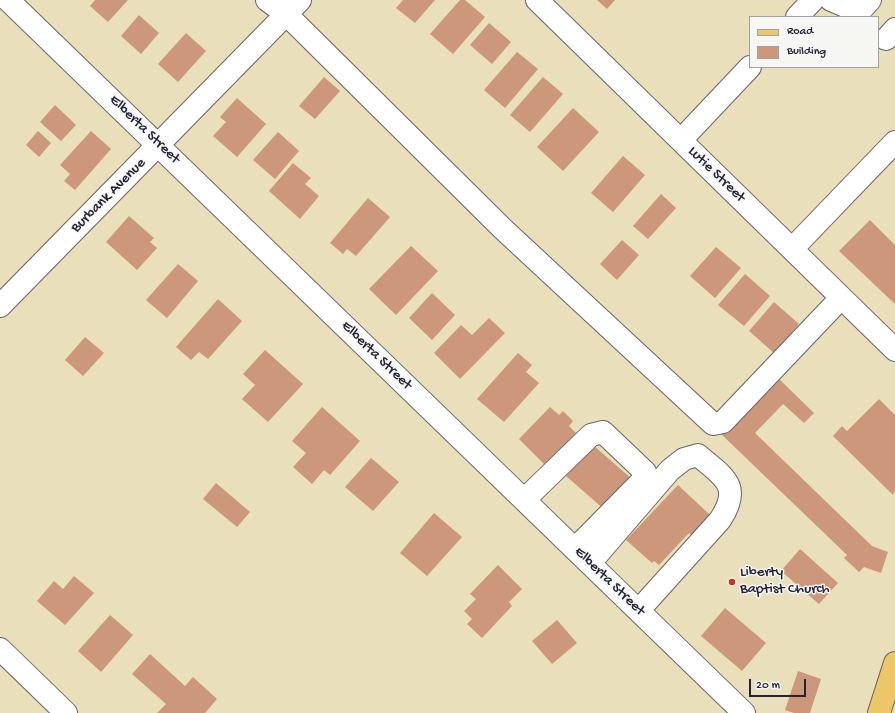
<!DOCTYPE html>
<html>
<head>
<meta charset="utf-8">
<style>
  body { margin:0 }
  #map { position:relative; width:895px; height:713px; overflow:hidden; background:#e9dfba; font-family:"Gochi Hand",sans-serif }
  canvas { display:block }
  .legend { position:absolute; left:749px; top:16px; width:130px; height:52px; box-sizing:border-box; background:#f6f6f2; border:1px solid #a1a1a9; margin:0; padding:5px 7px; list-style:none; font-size:12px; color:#22223b }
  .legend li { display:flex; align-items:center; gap:8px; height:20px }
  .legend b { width:20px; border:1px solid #a1a1a9 }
  .scale { position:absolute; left:749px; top:679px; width:57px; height:18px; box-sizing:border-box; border:2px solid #22223b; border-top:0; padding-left:5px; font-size:12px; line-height:14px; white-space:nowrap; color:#22223b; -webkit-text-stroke:3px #f6f6f2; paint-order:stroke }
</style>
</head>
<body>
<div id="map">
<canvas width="895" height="713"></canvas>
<ul class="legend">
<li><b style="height:5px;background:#ecc669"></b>Road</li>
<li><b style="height:11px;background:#cc977a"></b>Building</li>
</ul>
<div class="scale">20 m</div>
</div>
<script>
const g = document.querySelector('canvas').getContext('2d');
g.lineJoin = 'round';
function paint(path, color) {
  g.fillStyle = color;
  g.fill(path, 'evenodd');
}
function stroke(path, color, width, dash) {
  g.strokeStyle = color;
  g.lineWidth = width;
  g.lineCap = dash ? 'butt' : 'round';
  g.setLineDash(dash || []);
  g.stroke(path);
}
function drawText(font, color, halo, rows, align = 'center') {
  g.font = font + ' "Gochi Hand",sans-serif';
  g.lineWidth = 3;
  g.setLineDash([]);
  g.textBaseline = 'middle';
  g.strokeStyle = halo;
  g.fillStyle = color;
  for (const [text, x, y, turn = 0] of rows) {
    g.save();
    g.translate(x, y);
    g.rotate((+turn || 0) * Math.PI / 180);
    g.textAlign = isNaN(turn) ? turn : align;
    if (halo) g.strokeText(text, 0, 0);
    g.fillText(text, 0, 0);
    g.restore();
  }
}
paint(new Path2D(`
  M 95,0 L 128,0 L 108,22 L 90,6 Z
  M 403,0 L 435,0 L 415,23 L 396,8 Z
  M 460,0 L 465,0 L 485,17 L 453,54 L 430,34 Z
  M 597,0 L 615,0 L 607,9 Z
  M 139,15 L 159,33 L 141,54 L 121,36 Z
  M 489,23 L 511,42 L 492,64 L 470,45 Z
  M 186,33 L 206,51 L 178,82 L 158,64 Z
  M 517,52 L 538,69 L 505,108 L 484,90 Z
  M 324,77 L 340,91 L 315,119 L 299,106 Z
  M 543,77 L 563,94 L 530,132 L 510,115 Z
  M 237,98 L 266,124 L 237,157 L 213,136 L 226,122 L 220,117 Z
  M 55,105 L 76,125 L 61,141 L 40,122 Z
  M 573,108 L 599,132 L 563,171 L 537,147 Z
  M 38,131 L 51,143 L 39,157 L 26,145 Z
  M 91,131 L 111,149 L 75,190 L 64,181 L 70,174 L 60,165 Z
  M 278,132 L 299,151 L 275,179 L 253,160 Z
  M 623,156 L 645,175 L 613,212 L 591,193 Z
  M 293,163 L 311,178 L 305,184 L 319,196 L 300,219 L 269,191 Z
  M 661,194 L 676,208 L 648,239 L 633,226 Z
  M 368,198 L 390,217 L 356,256 L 347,249 L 343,254 L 330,243 Z
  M 129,216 L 154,238 L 150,242 L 157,248 L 137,270 L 106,242 Z
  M 870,220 L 895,245 L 895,304 L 839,251 Z
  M 622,240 L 639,255 L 617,280 L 600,264 Z
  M 411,246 L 438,271 L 396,315 L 369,289 Z
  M 716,247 L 741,268 L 715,298 L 690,276 Z
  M 178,264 L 198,281 L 167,318 L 146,300 Z
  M 745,274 L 770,296 L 744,326 L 718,305 Z
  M 432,293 L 455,315 L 432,340 L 409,318 Z
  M 218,299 L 242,321 L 208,359 L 199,352 L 191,360 L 176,347 Z
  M 774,302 L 799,324 L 774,353 L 749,331 Z
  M 489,318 L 505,333 L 460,379 L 434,353 L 461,325 L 472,335 Z
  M 85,337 L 104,353 L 83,376 L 65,360 Z
  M 265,350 L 303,384 L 268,422 L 242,399 L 255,385 L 243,374 Z
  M 518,353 L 532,365 L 526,372 L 539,383 L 504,422 L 477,399 Z
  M 776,376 L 814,413 L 804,423 L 783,404 L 755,433 L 872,546 L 888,552 L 881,573 L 864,567 L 859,572 L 844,558 L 847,555 L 720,433 Z
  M 879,399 L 895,415 L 895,490 L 893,495 L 833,436 L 842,426 L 847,431 Z
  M 322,407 L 360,441 L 330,475 L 324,470 L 312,484 L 293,467 L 306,453 L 292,441 Z
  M 550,407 L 559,415 L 563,411 L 573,421 L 569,426 L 576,433 L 545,465 L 519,439 Z
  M 593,445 L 633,480 L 606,511 L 566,476 Z
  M 371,458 L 399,482 L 373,511 L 345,487 Z
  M 216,483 L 250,512 L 237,527 L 203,499 Z
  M 678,485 L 710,515 L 691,535 L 689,533 L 659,565 L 654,561 L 652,563 L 626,540 Z
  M 434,513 L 462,537 L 427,576 L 400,553 Z
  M 800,549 L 838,583 L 819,604 L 781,571 Z
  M 498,565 L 522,589 L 509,602 L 512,606 L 482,638 L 467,624 L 472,619 L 464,611 L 476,599 L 470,594 Z
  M 74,576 L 94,593 L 65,625 L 37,601 L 54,581 L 63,589 Z
  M 725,608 L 766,643 L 742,671 L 701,636 Z
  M 110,615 L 133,635 L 101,672 L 78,651 Z
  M 557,620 L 577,643 L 552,664 L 532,641 Z
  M 150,654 L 185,686 L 193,677 L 217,699 L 205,713 L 157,713 L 166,704 L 132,674 Z
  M 798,671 L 821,679 L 810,713 L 794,713 L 785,710 Z`), '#cc977a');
const minor = new Path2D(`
  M 8,0 L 744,713
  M 267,0 L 286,14 L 503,229 L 713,424 L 723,422 L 841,298
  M 537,0 L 895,350
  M 831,0 L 859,12 L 870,0
  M 797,17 L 813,0
  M 886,39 L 895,29
  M 681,140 L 750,67
  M 792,249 L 895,142
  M 0,306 L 300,0
  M 524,500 L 591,435 L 603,432 L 645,472 L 644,479 L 575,549
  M 590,563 L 670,470 L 684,459 L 698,455 C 723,477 743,485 720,520 L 639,610
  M 0,649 L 66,713`);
const major = new Path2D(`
  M 879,713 L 895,663`);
stroke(minor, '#686467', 24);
stroke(major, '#686467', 24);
stroke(minor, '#fff', 22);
stroke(major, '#ecc669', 22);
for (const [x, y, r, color] of [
  [732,582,4,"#c8321e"]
]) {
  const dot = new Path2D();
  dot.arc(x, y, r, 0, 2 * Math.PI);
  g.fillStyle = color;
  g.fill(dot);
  stroke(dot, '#f6f6f2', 1.5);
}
drawText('15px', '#22223b', '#f6f6f2', [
  ["Elberta Street",144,130,44],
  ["Lutie Street",716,175,44],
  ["Burbank Avenue",109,196,-45],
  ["Elberta Street",376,356,44],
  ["Elberta Street",609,582,44]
]);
drawText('15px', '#22223b', '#f6f6f2', [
  ["Liberty",740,573],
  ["Baptist Church",740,590]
], 'left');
</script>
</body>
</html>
